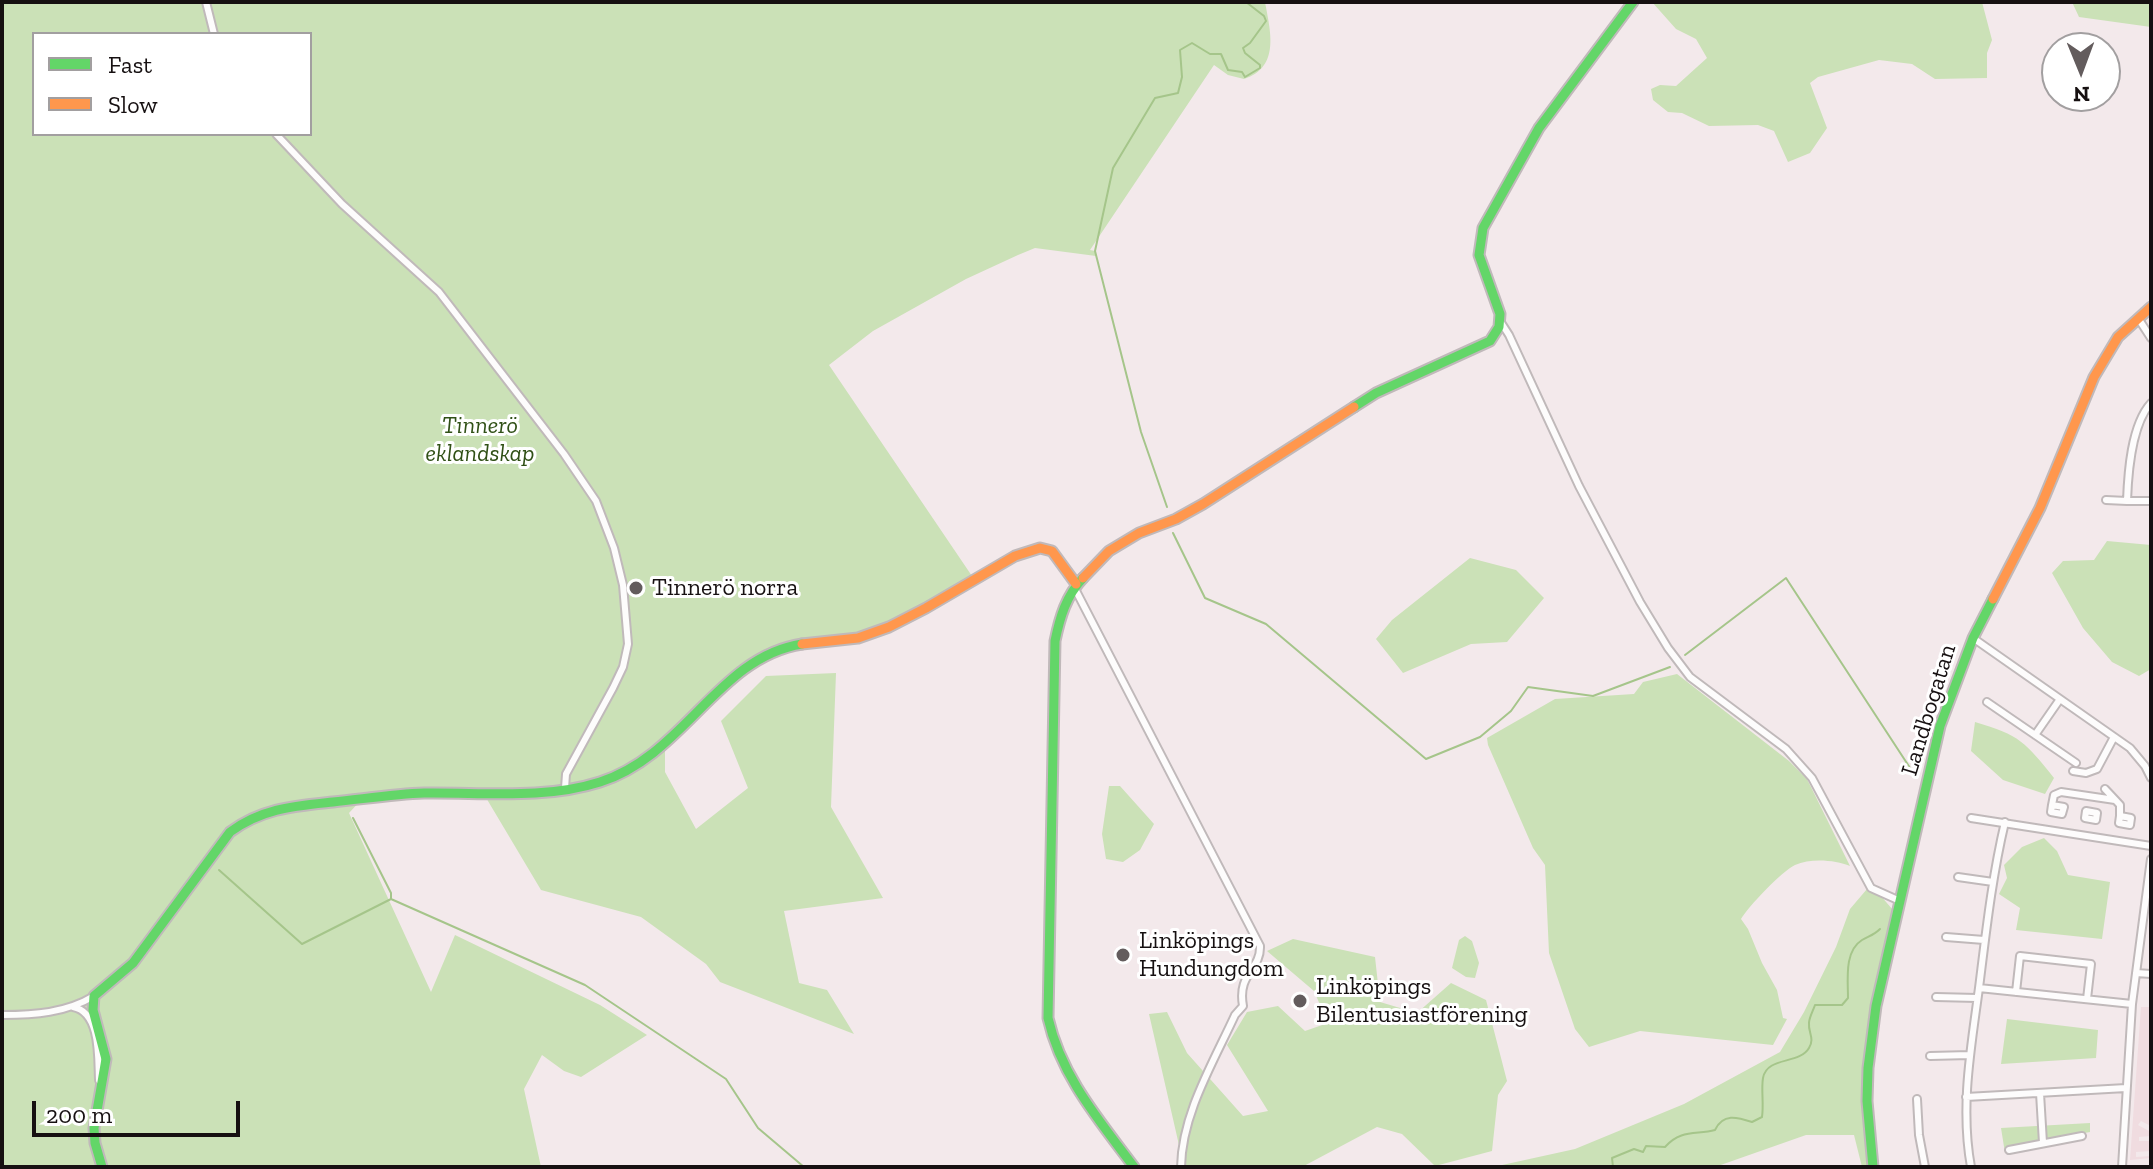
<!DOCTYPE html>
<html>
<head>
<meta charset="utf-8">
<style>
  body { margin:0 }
  #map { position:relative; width:2153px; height:1169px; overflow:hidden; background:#f3e9eb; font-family:"Zilla Slab",serif }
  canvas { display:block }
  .frame { position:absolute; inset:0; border:4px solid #161011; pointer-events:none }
  .legend { position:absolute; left:32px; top:32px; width:280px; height:104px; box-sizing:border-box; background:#fff; border:2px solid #a29fa0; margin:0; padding:10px 14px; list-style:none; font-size:24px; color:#161011 }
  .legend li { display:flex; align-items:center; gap:16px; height:40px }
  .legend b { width:40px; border:2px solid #a29fa0 }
  .north { position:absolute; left:2041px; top:32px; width:80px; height:80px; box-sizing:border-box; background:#fff; border:2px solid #a29fa0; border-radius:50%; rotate:179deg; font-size:22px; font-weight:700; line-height:32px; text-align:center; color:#161011 }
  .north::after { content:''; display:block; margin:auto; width:28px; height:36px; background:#635c5d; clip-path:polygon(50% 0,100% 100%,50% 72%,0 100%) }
  .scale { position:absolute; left:32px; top:1101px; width:208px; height:36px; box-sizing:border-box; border:4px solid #161011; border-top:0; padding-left:10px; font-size:24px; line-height:28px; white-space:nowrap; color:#161011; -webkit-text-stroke:6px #fff; paint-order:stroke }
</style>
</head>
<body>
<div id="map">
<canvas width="2153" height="1169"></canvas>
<div class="frame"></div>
<ul class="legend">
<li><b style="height:10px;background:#63d668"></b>Fast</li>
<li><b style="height:10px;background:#ff974d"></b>Slow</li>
</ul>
<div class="north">N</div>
<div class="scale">200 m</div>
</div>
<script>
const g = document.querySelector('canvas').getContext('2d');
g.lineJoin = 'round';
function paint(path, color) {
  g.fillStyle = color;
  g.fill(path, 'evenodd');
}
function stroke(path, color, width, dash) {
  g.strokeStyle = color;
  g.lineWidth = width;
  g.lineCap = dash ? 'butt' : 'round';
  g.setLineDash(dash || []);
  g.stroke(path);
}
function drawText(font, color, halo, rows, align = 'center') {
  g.font = font + ' "Zilla Slab",serif';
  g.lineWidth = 6;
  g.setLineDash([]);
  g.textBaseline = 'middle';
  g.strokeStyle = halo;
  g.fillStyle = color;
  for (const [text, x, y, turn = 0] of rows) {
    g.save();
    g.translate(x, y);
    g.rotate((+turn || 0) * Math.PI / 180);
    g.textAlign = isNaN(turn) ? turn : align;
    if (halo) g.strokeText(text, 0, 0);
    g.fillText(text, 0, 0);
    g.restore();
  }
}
paint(new Path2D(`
  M 2141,1007 L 2151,1007 L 2151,1126 L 2141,1121 L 2138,1125 L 2151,1132 L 2151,1136 L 2139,1137 L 2139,1141 L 2151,1141 L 2151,1151 L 2136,1152 L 2136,1157 L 2151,1156 L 2151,1158 L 2130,1160 Z`), '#f0dce0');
paint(new Path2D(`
  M 2,2 L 1265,2 C 1270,30 1281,67 1244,79 L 1228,75 L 1214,65 L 1090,250 L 1095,251 L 1096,256 L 1035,248 L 1018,255 L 966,279 L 873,331 L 829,365 L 974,579 L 876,632 L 789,644 L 738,676 L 665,747 L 665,772 L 696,829 L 748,788 L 721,721 L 766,676 L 836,673 L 831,807 L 883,898 L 784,911 L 799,983 L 827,990 L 854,1034 L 720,982 L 706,964 L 641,917 L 541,890 L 485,796 L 363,798 L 349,813 L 431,992 L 455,935 L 600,1005 L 647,1035 L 581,1077 L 564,1071 L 542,1055 L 524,1089 L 541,1167 L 2,1167 ZM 34,34 L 310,34 L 310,134 L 34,134 Z
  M 1652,2 L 1982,2 L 1992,40 L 1987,53 L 1987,78 L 1935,79 L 1912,64 L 1879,60 L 1818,77 L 1810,83 L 1827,128 L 1810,153 L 1788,162 L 1774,131 L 1758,125 L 1709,126 L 1682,113 L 1668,112 L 1653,100 L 1651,89 L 1660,85 L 1676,86 L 1707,58 L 1696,39 L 1676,29 Z
  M 2072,2 L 2151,2 L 2151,27 L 2079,17 Z
  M 2107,541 L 2151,545 L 2151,669 L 2139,676 L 2112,662 L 2083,628 L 2052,573 L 2063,561 L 2094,560 Z
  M 1470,558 L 1516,570 L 1544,598 L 1507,642 L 1471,644 L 1403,673 L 1376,639 L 1392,620 Z
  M 1677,674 L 1789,761 L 1807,779 L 1850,866 C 1835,860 1811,858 1795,865 C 1782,871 1748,907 1741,919 L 1748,929 L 1762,963 L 1777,990 L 1783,1018 L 1787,1019 L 1773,1045 L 1640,1031 L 1589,1047 L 1575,1029 L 1549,953 L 1545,865 L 1533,848 L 1488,745 L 1487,738 L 1555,699 L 1634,694 L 1643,682 Z
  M 1975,722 C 2020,735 2025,742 2054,778 L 2045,794 L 2003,780 L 1971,751 Z
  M 1109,786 L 1120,786 L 1154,824 L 1140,850 L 1123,862 L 1106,859 L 1102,834 Z
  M 2044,838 L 2057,851 L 2068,875 L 2110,882 L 2102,939 L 2016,930 L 2020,908 L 1999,894 L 2007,878 L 2004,865 L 2022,847 Z
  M 1867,889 L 1880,895 L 1893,910 L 1875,994 L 1869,1167 L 1862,1167 L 1854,1135 L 1806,1135 L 1715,1167 L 1493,1167 L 1575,1149 L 1684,1104 L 1780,1052 L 1804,1012 L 1836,947 L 1850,909 Z
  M 1465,936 L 1472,941 L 1479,963 L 1475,978 L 1466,977 L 1452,968 L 1459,940 Z
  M 1293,939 L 1375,957 L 1380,1002 L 1417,1013 L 1451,983 L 1486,1000 L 1507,1081 L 1498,1095 L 1492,1151 L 1435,1166 L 1402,1134 L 1377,1127 L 1302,1167 L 1184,1167 L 1149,1014 L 1167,1012 L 1187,1053 L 1243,1116 L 1268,1111 L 1227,1045 L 1247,1012 L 1278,1006 L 1305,1031 L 1328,1023 L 1314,991 L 1267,951 Z
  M 2007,1019 L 2098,1030 L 2096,1058 L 2001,1064 Z
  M 2090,1123 L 2090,1132 L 2007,1148 L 2007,1153 L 2005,1153 L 2001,1128 Z`), '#cbe1b7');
stroke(new Path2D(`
  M 1167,507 L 1141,432 L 1095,251 L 1113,168 L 1155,98 L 1178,93 L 1182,77 L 1180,50 L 1192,43 L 1210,54 L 1221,54 L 1228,70 L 1242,72 L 1245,77 L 1260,68 L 1260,65 L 1245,53 L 1243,48 L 1250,43 L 1266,21 L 1264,16 L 1246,2
  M 1173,533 L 1205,598 L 1266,624 L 1426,759 L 1480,737 L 1511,711 L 1528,687 L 1593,696 L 1670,667
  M 1685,655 L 1786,578 L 1914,774
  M 353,818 L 391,893 L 391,899
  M 219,870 L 302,944 L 391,899 L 585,985 L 726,1079 L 758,1128 L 804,1167
  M 1613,1167 L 1612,1158 L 1634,1149 L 1643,1152 L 1646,1146 L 1665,1147 C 1681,1129 1696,1135 1715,1130 C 1723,1113 1737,1117 1752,1122 L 1762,1117 C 1764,1104 1761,1090 1763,1078 C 1767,1056 1799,1065 1809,1048 C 1815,1038 1808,1033 1809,1023 C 1809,1018 1813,1011 1815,1005 L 1842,1005 L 1848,998 C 1848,980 1844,951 1862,940 C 1869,936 1874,935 1880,929`), '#a5c58a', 2);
const street = new Path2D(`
  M 206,2 L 214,34
  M 276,134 L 342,204 L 439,292 L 564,454 L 596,501 L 614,548 L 623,585 L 628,644 L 623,667 L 613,688 L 566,774 L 565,788
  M 2138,318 L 2151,338
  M 1500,321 L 1509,335 L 1579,486 L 1640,602 L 1668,648 L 1690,677 L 1786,749 L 1812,778 L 1871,888 L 1900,901
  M 2151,403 C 2131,425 2128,473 2127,501 L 2151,501
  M 2106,500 L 2127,501
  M 1074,587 L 1260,946 C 1261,970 1237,973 1243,1006 L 1235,1015 C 1213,1063 1182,1114 1181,1167
  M 1973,638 L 2130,748 L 2145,766 L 2151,778
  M 1987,702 L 2076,763
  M 2035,735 L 2060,699
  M 2073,771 L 2086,773 L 2097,769 L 2114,737
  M 2105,789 L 2120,805 L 2120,816
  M 2052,805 L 2054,795 L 2061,792 L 2115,800
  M 2052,805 L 2064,807 L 2062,814 L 2051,812 Z
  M 2086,811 L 2097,813 L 2096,820 L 2085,818 Z
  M 2120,816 L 2131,818 L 2130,825 L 2119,823 Z
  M 1971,818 L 2151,846
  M 1958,877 L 1993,882
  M 1946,937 L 1984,940
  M 2136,973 L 2151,974
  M 1979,988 L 2132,1004
  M 2016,992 L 2020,956 L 2091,964 L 2087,999
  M 1936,997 L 1977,998
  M 73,1007 C 101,1012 98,1059 99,1080
  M 2,1015 C 34,1015 66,1013 94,996
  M 1930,1056 L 1970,1055
  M 2040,1093 L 2043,1143
  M 1966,1097 L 2126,1088
  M 1917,1099 L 1919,1135 L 1925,1167
  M 2009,1150 L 2082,1136
  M 1971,1167 C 1960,1107 1971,1048 1979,988 C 1986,932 1992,877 2005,822
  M 2122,1167 L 2132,1004 L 2151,859`);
const fast = new Path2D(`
  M 1354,407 L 1376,393 L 1490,341 L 1499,327 L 1500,314 L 1479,255 L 1483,228 L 1539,128 L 1633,2
  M 1083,578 C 1066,596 1060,617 1055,641 L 1048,1018 C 1061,1076 1099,1120 1134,1167
  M 102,1167 L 95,1143 L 94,1128 L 106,1059 L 93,1010 L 94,996 L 133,963 L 230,832 C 262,808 295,806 333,802 C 363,799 394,794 424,793 C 481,792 544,800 600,782 C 685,755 718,657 802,644
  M 1873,1167 L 1867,1101 L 1868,1068 L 1876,1006 L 1940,726 L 1973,638 L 1993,599`);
const slow = new Path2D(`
  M 1083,578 L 1109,551 L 1139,533 L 1176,519 L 1203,504 L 1354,407
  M 1993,599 L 2040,508 L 2094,377 L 2118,337 L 2151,307
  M 802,644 L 858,638 L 889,627 L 926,608 L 1015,556 L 1040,548 L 1052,551 L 1076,584`);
stroke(street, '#c0b9ba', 10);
stroke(fast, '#c0b9ba', 13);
stroke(slow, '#c0b9ba', 13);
stroke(street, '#fdfcfc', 6);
stroke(fast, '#63d668', 9);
stroke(slow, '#ff974d', 9);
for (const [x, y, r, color] of [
  [636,588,8,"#635c5d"],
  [1123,955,8,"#635c5d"],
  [1300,1001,8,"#635c5d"]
]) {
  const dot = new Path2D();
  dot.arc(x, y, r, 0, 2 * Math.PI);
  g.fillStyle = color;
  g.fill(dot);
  stroke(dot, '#fff', 3);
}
drawText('italic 24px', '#305016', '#fff', [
  ["Tinnerö",480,426],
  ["eklandskap",480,454]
]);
drawText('24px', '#161011', '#fff', [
  ["Tinnerö norra",652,588],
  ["Linköpings",1139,941],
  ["Hundungdom",1139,969],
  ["Linköpings",1316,987],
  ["Bilentusiastförening",1316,1015]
], 'left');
drawText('24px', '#161011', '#fff', [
  ["Landbogatan",1929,710,-73]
]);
</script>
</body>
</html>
